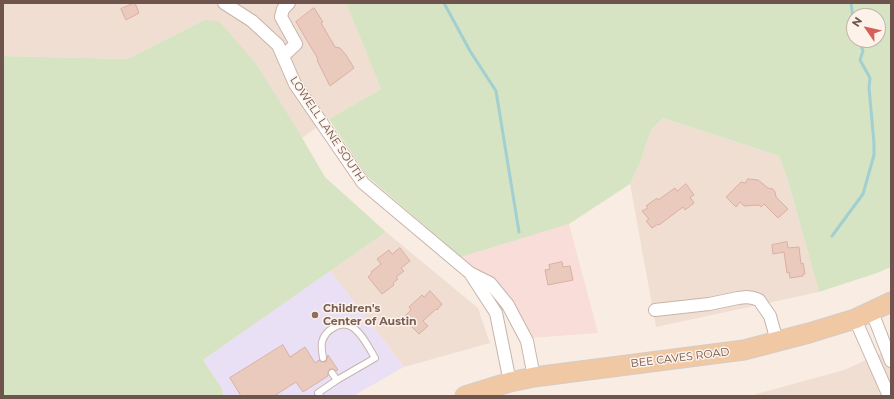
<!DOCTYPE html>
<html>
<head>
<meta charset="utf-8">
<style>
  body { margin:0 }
  #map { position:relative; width:894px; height:399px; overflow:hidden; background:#f9ede3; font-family:Montserrat,sans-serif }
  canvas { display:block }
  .frame { position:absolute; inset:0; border:4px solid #6e544c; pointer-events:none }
  .north { position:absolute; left:846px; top:8px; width:40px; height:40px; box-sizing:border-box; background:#fcf2e9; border:1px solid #c3b3aa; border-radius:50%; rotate:304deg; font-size:11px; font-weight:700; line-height:16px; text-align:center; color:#6e544c }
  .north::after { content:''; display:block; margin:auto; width:14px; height:18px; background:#d56156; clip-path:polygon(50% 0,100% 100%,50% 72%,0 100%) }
</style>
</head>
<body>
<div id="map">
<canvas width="894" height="399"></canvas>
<div class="frame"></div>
<div class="north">N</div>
</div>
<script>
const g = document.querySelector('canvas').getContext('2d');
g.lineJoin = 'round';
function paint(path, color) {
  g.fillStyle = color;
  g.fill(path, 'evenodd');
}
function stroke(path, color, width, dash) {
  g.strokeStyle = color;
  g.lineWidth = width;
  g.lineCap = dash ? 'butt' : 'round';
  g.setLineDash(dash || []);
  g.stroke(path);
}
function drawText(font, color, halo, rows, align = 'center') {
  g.font = font + ' Montserrat,sans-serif';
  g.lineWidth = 3;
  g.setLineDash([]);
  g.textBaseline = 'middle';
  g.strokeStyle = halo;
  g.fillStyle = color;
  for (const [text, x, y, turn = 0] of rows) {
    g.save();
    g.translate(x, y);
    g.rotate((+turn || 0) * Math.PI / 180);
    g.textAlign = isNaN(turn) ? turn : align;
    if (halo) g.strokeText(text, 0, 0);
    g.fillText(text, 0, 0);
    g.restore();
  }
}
paint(new Path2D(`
  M 3,3 L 346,3 L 381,89 L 329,119 L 302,138 L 257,65 L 204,20 L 127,59 L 3,56 Z
  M 663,118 L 779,156 L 788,181 L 819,292 L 656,327 L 630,184 L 640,163 L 651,130 Z
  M 386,232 L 478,308 L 490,343 L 404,367 L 330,271 Z
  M 891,349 L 891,396 L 749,396 L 844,370 Z`), '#f0ded3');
paint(new Path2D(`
  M 569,224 L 598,333 L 530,338 L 506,298 L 461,257 Z`), '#f8ddd8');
paint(new Path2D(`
  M 330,271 L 404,367 L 353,396 L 224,396 L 221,387 L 203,360 Z`), '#eae0f5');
paint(new Path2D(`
  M 346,3 L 891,3 L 891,267 L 877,273 L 819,292 L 788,181 L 779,156 L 663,118 L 651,130 L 640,163 L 630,184 L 569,224 L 461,257 L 367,176 L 329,119 L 381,89 ZM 854,16 L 878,16 L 878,40 L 854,40 Z
  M 204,20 L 219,21 L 257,65 L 294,124 L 325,177 L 386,232 L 203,360 L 221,387 L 224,396 L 3,396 L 3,56 L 127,59 Z`), '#d6e4c4');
stroke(new Path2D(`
  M 444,3 L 470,51 L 496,91 L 519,232
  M 851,3 L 854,24
  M 832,236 L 863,194 L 874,155 L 874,143 L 869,88 L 870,78 L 860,60 L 863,51 L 859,40`), '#a2cfd0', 3);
const building = new Path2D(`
  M 135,3 L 139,13 L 126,20 L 121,9 Z
  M 314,8 L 323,22 L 321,23 L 335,47 L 340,48 L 346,55 L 354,68 L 330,86 L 317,60 L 318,59 L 296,22 Z
  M 748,179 L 758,180 L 768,188 L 773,189 L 775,192 L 776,197 L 788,209 L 778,218 L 764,204 L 761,207 L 759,205 L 744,206 L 740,202 L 736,207 L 726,197 L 741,182 L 745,183 Z
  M 686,184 L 694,195 L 690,197 L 694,203 L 685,210 L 683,207 L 659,225 L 658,224 L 652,228 L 646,221 L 649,219 L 642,211 L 648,208 L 646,206 L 657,198 L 658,200 L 675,188 L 677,191 Z
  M 787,242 L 788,248 L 799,247 L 801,264 L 803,263 L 805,274 L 803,274 L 803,276 L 790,278 L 789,272 L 787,273 L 784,252 L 773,254 L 772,245 Z
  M 400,248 L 410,261 L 401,268 L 404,271 L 396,277 L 398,279 L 393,283 L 394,285 L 382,294 L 368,277 L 372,273 L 371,272 L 381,264 L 377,259 L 389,250 L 392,254 Z
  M 562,262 L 563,267 L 570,266 L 573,280 L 548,285 L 545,270 L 550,269 L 549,265 Z
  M 430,291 L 442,304 L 437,310 L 436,309 L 423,321 L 428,326 L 419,334 L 403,318 L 411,310 L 409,307 L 422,295 L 424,297 Z
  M 283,345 L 290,357 L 305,347 L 315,363 L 319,360 L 322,362 L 326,362 L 328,355 L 338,370 L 336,371 L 333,369 L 330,369 L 328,372 L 328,376 L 303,392 L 296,382 L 274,396 L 241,396 L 230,378 Z`);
paint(building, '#ebcabe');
stroke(building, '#dbafa1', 1);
const lane = new Path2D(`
  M 323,358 C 322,352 321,347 322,342 C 325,330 341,320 352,327 C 362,333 369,348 375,358 L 337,380 L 332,373
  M 320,396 L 318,393 L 337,380`);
const street = new Path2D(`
  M 224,3 L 252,21 L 278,45 L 295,84 L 363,183 L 470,273 L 490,283 L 508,305 L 527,341 L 534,377
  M 283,56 L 296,44 L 281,17 L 283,9 L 289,3
  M 470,273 L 496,313 L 510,382
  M 655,310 L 709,304 L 738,298 L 747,297 L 753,298 L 759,300 L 770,316 L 777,341
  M 872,312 L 891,361
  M 855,319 L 889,396`);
const primary = new Path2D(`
  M 465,396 L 510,382 L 534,377 L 744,350 L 809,333 L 855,319 L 891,302`);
stroke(lane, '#c8b4ab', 8);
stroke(street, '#c8b4ab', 14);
stroke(primary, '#d4ccc9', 21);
stroke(lane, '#fff', 6);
stroke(street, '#fff', 12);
stroke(primary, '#f0c8a3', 19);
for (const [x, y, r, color] of [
  [315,315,4,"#8d6e63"]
]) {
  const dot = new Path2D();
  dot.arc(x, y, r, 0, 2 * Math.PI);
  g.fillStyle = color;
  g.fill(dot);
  stroke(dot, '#fcf2e9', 1.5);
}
drawText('11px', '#6e544c', '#fcf2e9', [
  ["LOWELL LANE SOUTH",327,129,56],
  ["BEE CAVES ROAD",680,358,-7]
]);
drawText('bold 11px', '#785e54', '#fcf2e9', [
  ["Children's",323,309],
  ["Center of Austin",323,322]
], 'left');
</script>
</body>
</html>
